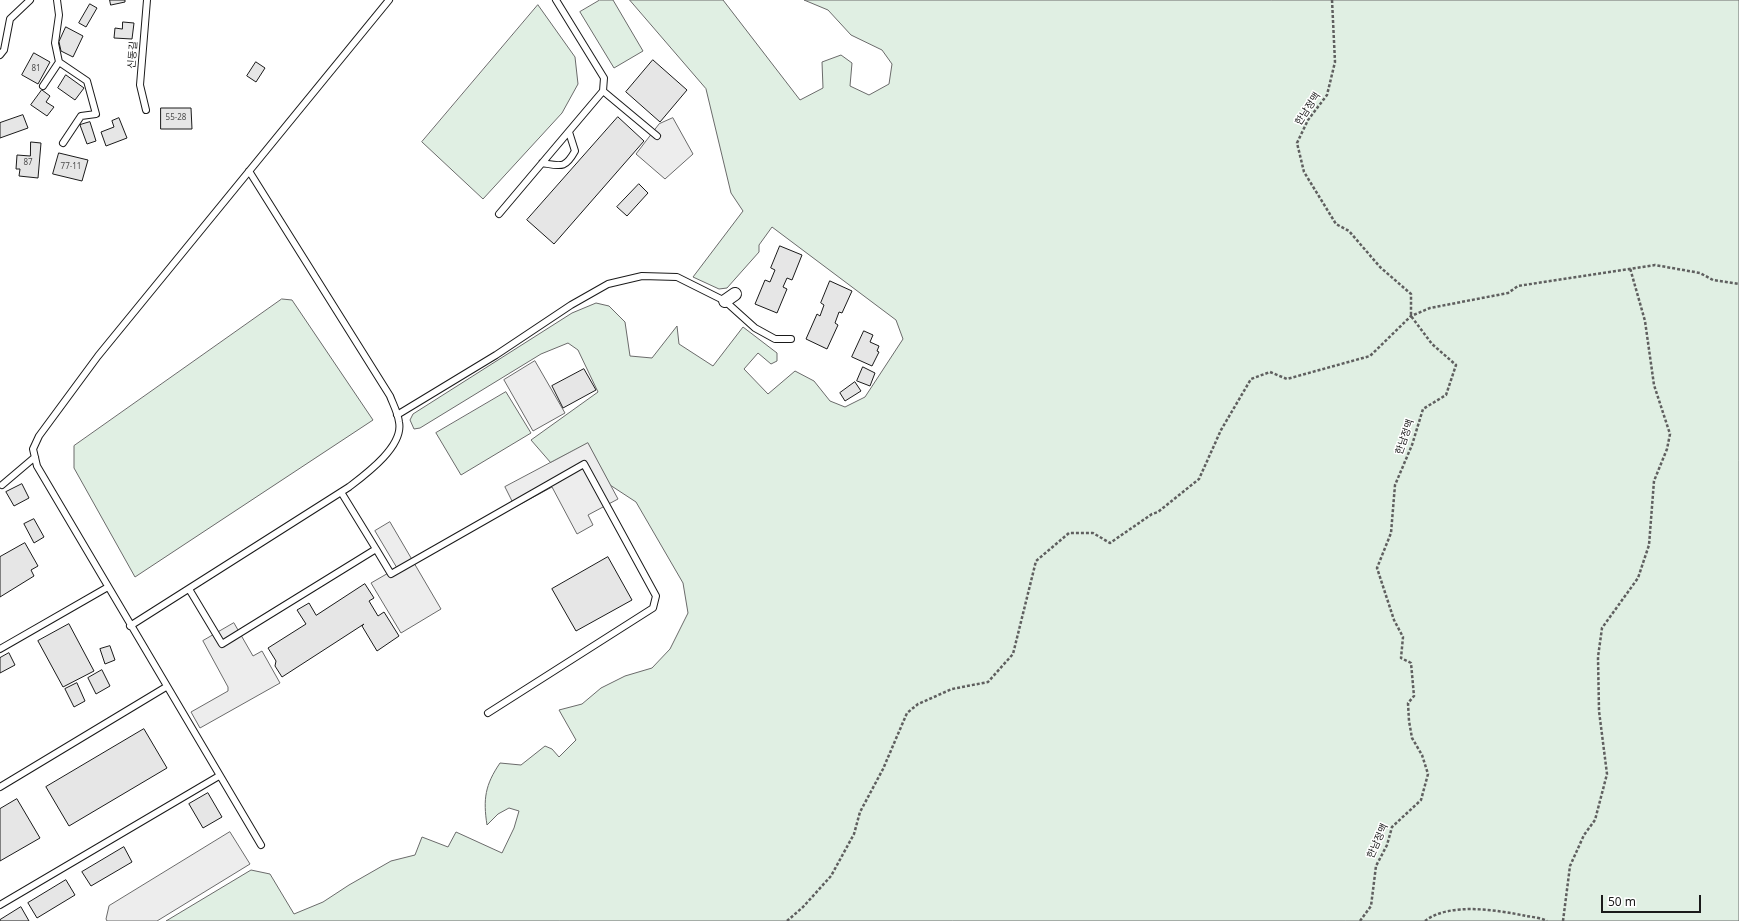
<!DOCTYPE html>
<html>
<head>
<meta charset="utf-8">
<style>
  body { margin:0 }
  #map { position:relative; width:1739px; height:921px; overflow:hidden; background:#fff; font-family:"Noto Sans",sans-serif }
  canvas { display:block }
  .scale { position:absolute; left:1601px; top:895px; width:100px; height:18px; box-sizing:border-box; border:2px solid #1a1a1a; border-top:0; padding-left:5px; font-size:12px; line-height:14px; white-space:nowrap; color:#1a1a1a; -webkit-text-stroke:3px #fff; paint-order:stroke }
</style>
</head>
<body>
<div id="map">
<canvas width="1739" height="921"></canvas>
<div class="scale">50 m</div>
</div>
<script>
const g = document.querySelector('canvas').getContext('2d');
g.lineJoin = 'round';
function paint(path, color) {
  g.fillStyle = color;
  g.fill(path, 'evenodd');
}
function stroke(path, color, width, dash) {
  g.strokeStyle = color;
  g.lineWidth = width;
  g.lineCap = dash ? 'butt' : 'round';
  g.setLineDash(dash || []);
  g.stroke(path);
}
function drawText(font, color, halo, rows, align = 'center') {
  g.font = font + ' "Noto Sans","Noto Sans KR",sans-serif';
  g.lineWidth = 3;
  g.setLineDash([]);
  g.textBaseline = 'middle';
  g.strokeStyle = halo;
  g.fillStyle = color;
  for (const [text, x, y, turn = 0] of rows) {
    g.save();
    g.translate(x, y);
    g.rotate((+turn || 0) * Math.PI / 180);
    g.textAlign = isNaN(turn) ? turn : align;
    if (halo) g.strokeText(text, 0, 0);
    g.fillText(text, 0, 0);
    g.restore();
  }
}
const green = new Path2D(`
  M 600,0 L 613,0 L 643,51 L 614,68 L 580,12 Z
  M 630,0 L 723,0 L 800,100 L 823,88 L 822,62 L 841,55 L 852,63 L 850,86 L 869,95 L 889,84 L 892,64 L 882,50 L 851,35 L 828,10 L 804,0 L 1739,0 L 1739,921 L 166,921 L 251,870 L 270,874 L 294,914 L 323,902 L 349,885 L 391,861 L 415,855 L 422,837 L 448,847 L 456,832 L 502,853 L 514,828 L 519,811 L 509,808 L 498,814 L 487,825 C 483,799 485,785 500,763 L 521,765 L 545,746 L 552,749 L 559,757 L 576,740 L 559,710 L 582,704 L 601,688 L 625,676 L 652,668 L 670,649 L 688,613 L 683,583 L 636,502 L 610,485 L 588,444 L 551,463 L 531,440 L 598,392 L 578,350 L 568,343 L 541,354 L 420,428 L 414,429 L 410,420 L 413,414 L 572,313 L 596,303 L 609,306 L 625,322 L 630,356 L 652,358 L 677,326 L 679,344 L 713,366 L 743,327 L 777,353 L 777,361 L 771,364 L 758,353 L 744,369 L 768,394 L 795,371 L 814,381 L 830,401 L 845,407 L 865,397 L 903,339 L 896,320 L 772,227 L 759,245 L 759,252 L 727,288 L 719,289 L 693,277 L 743,211 L 731,193 L 706,89 Z
  M 538,5 L 575,57 L 578,84 L 562,113 L 483,199 L 422,142 Z
  M 282,299 L 292,300 L 373,420 L 135,577 L 74,468 L 74,446 Z
  M 506,392 L 531,433 L 461,475 L 436,433 Z`);
paint(green, '#e0efe3');
stroke(green, '#6a6a6a', 1);
const parking = new Path2D(`
  M 673,118 L 693,154 L 665,179 L 636,154 L 659,124 Z
  M 535,361 L 565,413 L 533,431 L 504,380 Z
  M 588,443 L 618,499 L 588,515 L 593,525 L 577,534 L 552,487 L 515,507 L 505,487 Z
  M 390,522 L 441,609 L 401,633 L 371,583 L 397,568 L 375,531 Z
  M 234,623 L 253,656 L 262,651 L 280,683 L 200,728 L 191,712 L 228,691 L 228,687 L 203,641 Z
  M 230,832 L 250,864 L 157,921 L 107,921 L 106,919 L 109,906 Z`);
paint(parking, '#ededed');
stroke(parking, '#6a6a6a', 1);
const building = new Path2D(`
  M 110,0 L 125,0 L 125,2 L 111,5 Z
  M 90,4 L 97,8 L 86,27 L 79,23 Z
  M 123,22 L 134,23 L 132,39 L 114,38 L 115,28 L 122,29 Z
  M 66,27 L 83,36 L 73,57 L 61,51 L 59,42 Z
  M 34,53 L 50,62 L 38,84 L 22,75 Z
  M 653,60 L 687,90 L 660,122 L 626,92 Z
  M 256,62 L 265,68 L 256,82 L 247,76 Z
  M 66,75 L 84,88 L 75,100 L 58,88 Z
  M 42,90 L 50,96 L 46,102 L 54,107 L 47,116 L 31,105 Z
  M 161,108 L 191,108 L 192,129 L 161,129 Z
  M 23,115 L 28,128 L 0,138 L 0,123 Z
  M 618,117 L 644,141 L 554,244 L 527,220 Z
  M 119,118 L 127,138 L 106,146 L 101,132 L 114,127 L 112,121 Z
  M 90,122 L 96,141 L 87,144 L 80,125 Z
  M 31,142 L 41,143 L 38,178 L 19,176 L 20,169 L 16,169 L 17,155 L 30,156 Z
  M 59,153 L 88,160 L 82,181 L 53,174 Z
  M 639,184 L 648,193 L 627,216 L 617,207 Z
  M 780,246 L 802,255 L 792,280 L 787,278 L 783,287 L 787,289 L 777,313 L 755,304 L 765,280 L 770,282 L 775,270 L 771,268 Z
  M 830,281 L 852,291 L 842,313 L 839,312 L 835,323 L 838,325 L 827,349 L 806,339 L 817,314 L 820,316 L 824,305 L 821,303 Z
  M 864,331 L 873,335 L 870,342 L 879,346 L 877,351 L 879,352 L 872,366 L 852,357 Z
  M 863,367 L 875,373 L 870,386 L 857,381 Z
  M 584,369 L 596,390 L 563,408 L 552,386 Z
  M 855,382 L 861,391 L 845,401 L 840,393 Z
  M 22,484 L 29,498 L 14,506 L 6,492 Z
  M 34,519 L 44,537 L 34,543 L 24,524 Z
  M 25,543 L 38,566 L 31,570 L 34,576 L 0,597 L 0,557 Z
  M 608,557 L 632,600 L 576,631 L 552,589 Z
  M 365,584 L 374,598 L 369,601 L 378,616 L 384,612 L 399,636 L 377,651 L 362,626 L 364,624 L 282,677 L 275,666 L 276,661 L 268,648 L 306,624 L 297,610 L 309,603 L 316,615 Z
  M 69,624 L 94,671 L 63,687 L 38,641 Z
  M 110,646 L 115,660 L 105,664 L 100,649 Z
  M 9,653 L 15,665 L 0,673 L 0,658 Z
  M 102,670 L 110,686 L 96,694 L 88,678 Z
  M 77,683 L 85,701 L 74,707 L 65,689 Z
  M 144,729 L 167,768 L 69,826 L 46,787 Z
  M 208,793 L 222,817 L 203,828 L 189,804 Z
  M 17,799 L 40,838 L 0,861 L 0,809 Z
  M 124,847 L 132,862 L 91,886 L 82,872 Z
  M 66,880 L 75,895 L 37,918 L 28,903 Z
  M 21,907 L 29,921 L 0,921 L 0,920 Z`);
paint(building, '#e6e6e6');
stroke(building, '#1a1a1a', 1);
const lane = new Path2D(`
  M 57,0 L 59,15 L 55,43 L 59,62 L 87,81 L 96,114 L 81,116 L 63,143
  M 0,55 L 4,50 L 10,19 L 30,0
  M 43,86 L 59,62
  M 603,91 L 657,136
  M 146,110 L 140,85 L 147,0
  M 542,163 C 561,166 565,169 575,151 L 569,132
  M 499,214 L 603,91 L 604,78 L 556,0
  M 397,415 L 496,355 L 571,305 L 608,284 L 642,276 L 677,277 L 725,301 L 755,328 L 775,339 L 791,339
  M 2,485 L 35,457
  M 376,549 L 391,574 L 584,464 L 656,596 L 653,608 L 488,713
  M 189,589 L 222,644 L 376,549 L 341,492
  M 130,626 L 349,487 C 366,474 404,446 399,422 C 398,413 393,404 390,396 L 249,171
  M 0,649 L 108,587
  M 0,787 L 166,687
  M 261,845 L 37,466 L 33,449 L 39,436 L 98,356 L 389,0
  M 0,905 L 219,776`);
const street = new Path2D(`
  M 725,301 L 735,294`);
stroke(lane, '#1a1a1a', 8);
stroke(street, '#1a1a1a', 14);
stroke(new Path2D(`
  M 1332,0 L 1335,62 L 1327,95 L 1308,120 L 1297,143 L 1304,172 L 1336,224 L 1349,231 L 1380,267 L 1411,294 L 1411,316 L 1432,344 L 1456,365 L 1446,395 L 1423,409 L 1412,445 L 1395,485 L 1391,533 L 1377,568 L 1394,620 L 1403,637 L 1401,658 L 1411,663 L 1414,696 L 1408,703 L 1409,721 L 1412,738 L 1422,755 L 1428,774 L 1421,800 L 1392,827 L 1387,845 L 1376,866 L 1371,906 L 1360,921
  M 787,921 L 803,907 L 831,876 L 854,834 L 860,812 L 883,769 L 907,713 L 918,704 L 952,689 L 988,682 L 1013,654 L 1036,561 L 1069,533 L 1093,533 L 1110,543 L 1152,514 L 1158,512 L 1199,479 L 1221,430 L 1251,379 L 1270,372 L 1287,379 L 1370,356 L 1411,316 L 1430,308 L 1508,293 L 1518,286 L 1655,265 L 1700,273 L 1713,280 L 1739,284
  M 1425,921 C 1449,902 1498,910 1526,916 C 1533,917 1541,918 1547,921
  M 1563,921 L 1570,866 L 1584,835 L 1595,820 L 1607,774 L 1599,711 L 1598,657 L 1602,628 L 1638,578 L 1649,545 L 1654,481 L 1667,449 L 1670,434 L 1654,385 L 1645,321 L 1630,268`), '#5f5f5f', 2.5, [3, 2]);
stroke(lane, '#fff', 6);
stroke(street, '#fff', 12);
drawText('8px', '#4d4d4d', null, [
  ["81",36,69],
  ["55-28",176,118],
  ["87",28,163],
  ["77-11",71,167]
]);
drawText('10px', '#1a1a1a', '#fff', [
  ["신동길",133,55,-86],
  ["한남정맥",1308,109,-57],
  ["한남정맥",1405,437,-71],
  ["한남정맥",1378,841,-66]
]);
</script>
</body>
</html>
